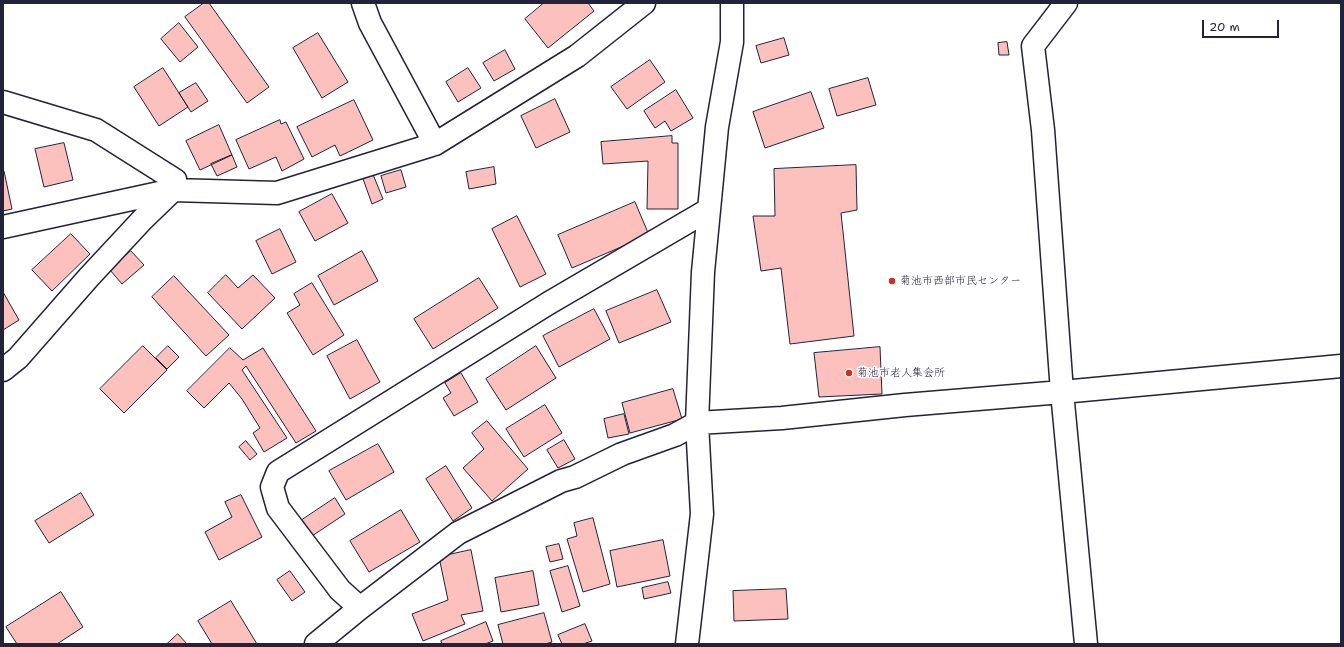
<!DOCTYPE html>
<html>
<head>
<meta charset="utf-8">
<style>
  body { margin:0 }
  #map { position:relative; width:1344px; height:647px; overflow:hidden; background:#fff; font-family:"Shantell Sans",sans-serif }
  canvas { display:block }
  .frame { position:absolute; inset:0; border:4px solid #22223b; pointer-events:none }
  .scale { position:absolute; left:1202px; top:20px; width:77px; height:18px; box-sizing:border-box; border:2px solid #22223b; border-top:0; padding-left:5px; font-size:12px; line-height:14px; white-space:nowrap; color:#22223b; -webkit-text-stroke:3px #fff; paint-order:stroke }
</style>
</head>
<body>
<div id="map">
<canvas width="1344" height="647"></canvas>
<div class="frame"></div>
<div class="scale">20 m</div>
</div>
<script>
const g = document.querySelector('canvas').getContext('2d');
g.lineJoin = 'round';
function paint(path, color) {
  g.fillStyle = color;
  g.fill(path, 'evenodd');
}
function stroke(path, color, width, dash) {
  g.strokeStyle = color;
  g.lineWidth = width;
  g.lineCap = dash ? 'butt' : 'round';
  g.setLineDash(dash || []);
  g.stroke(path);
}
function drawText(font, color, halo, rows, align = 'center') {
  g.font = font + ' "Shantell Sans","Klee One",sans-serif';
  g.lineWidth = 3;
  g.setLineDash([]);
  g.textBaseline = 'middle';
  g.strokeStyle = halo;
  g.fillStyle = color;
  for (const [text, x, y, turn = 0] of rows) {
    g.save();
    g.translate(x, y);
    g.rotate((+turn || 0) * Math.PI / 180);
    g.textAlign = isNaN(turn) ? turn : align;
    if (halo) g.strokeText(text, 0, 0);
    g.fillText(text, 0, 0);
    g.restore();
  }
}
const building = new Path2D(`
  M 204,3 L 209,3 L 269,87 L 247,103 L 185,17 Z
  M 544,3 L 588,3 L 594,11 L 548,48 L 525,19 Z
  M 179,23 L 198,47 L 180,62 L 161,39 Z
  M 318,33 L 348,82 L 322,98 L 293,48 Z
  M 784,38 L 789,55 L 761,63 L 756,46 Z
  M 1007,42 L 1009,55 L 999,55 L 998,43 Z
  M 505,50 L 515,69 L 494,81 L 483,63 Z
  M 650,60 L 665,82 L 627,109 L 611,87 Z
  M 163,68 L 188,107 L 159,126 L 134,87 Z
  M 468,68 L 481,88 L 458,102 L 446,82 Z
  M 868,78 L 876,105 L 837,116 L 829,89 Z
  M 196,83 L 208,101 L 191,112 L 179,93 Z
  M 676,90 L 693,118 L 671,131 L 665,121 L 655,128 L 644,111 Z
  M 811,92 L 824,128 L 765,148 L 753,112 Z
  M 555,99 L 570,132 L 536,148 L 521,116 Z
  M 354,100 L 373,140 L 340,156 L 335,145 L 312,157 L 297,127 Z
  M 280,120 L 281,124 L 286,122 L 304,159 L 282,171 L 276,157 L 249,169 L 236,140 Z
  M 219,125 L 232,155 L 200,170 L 186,141 Z
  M 672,136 L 672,143 L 678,143 L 678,209 L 647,209 L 648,161 L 603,164 L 601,142 Z
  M 64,143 L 73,180 L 44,187 L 35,149 Z
  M 232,155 L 237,167 L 217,176 L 211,164 Z
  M 856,165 L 857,210 L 841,213 L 854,336 L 790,344 L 781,268 L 761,271 L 753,216 L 775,216 L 774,169 Z
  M 494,167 L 496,184 L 469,189 L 466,172 Z
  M 401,170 L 406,187 L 386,193 L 381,176 Z
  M 3,171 L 4,171 L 12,209 L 3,211 Z
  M 372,172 L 383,199 L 372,204 L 362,176 Z
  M 332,194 L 348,223 L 315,241 L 299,212 Z
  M 635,202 L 649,235 L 572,268 L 558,235 Z
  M 517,216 L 546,274 L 520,287 L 492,229 Z
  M 280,229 L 296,262 L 272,274 L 256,241 Z
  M 71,234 L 90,254 L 52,291 L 32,270 Z
  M 131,251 L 144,265 L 122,284 L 110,270 Z
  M 362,251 L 378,281 L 334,305 L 318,276 Z
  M 226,275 L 238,288 L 253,275 L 275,298 L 242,329 L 208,293 Z
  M 174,276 L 229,335 L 206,356 L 152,297 Z
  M 479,278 L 498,308 L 433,349 L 414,319 Z
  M 312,283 L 344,335 L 313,355 L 287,313 L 300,305 L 294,294 Z
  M 657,290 L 671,322 L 619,343 L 606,311 Z
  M 3,292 L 19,320 L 3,330 Z
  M 594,309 L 610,339 L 559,367 L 543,336 Z
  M 357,340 L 380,382 L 350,399 L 327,356 Z
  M 143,346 L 167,370 L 124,413 L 100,389 Z
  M 168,346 L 179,357 L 167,369 L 156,358 Z
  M 536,346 L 556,378 L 506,410 L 486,379 Z
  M 880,347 L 882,394 L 819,397 L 814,353 Z
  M 230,348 L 243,360 L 263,348 L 316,431 L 296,443 L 246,366 L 242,370 L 287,438 L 264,452 L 253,433 L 260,428 L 242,399 L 229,383 L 204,408 L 187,391 Z
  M 461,373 L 478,402 L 454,416 L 443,398 L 451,393 L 445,383 Z
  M 673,389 L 682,419 L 630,433 L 622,403 Z
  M 545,405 L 562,433 L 524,457 L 506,429 Z
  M 624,414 L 629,434 L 608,438 L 604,419 Z
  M 487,421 L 528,469 L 492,501 L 463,468 L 484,449 L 472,433 Z
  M 564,440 L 575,459 L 558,468 L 547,450 Z
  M 246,441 L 257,454 L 250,460 L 239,447 Z
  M 378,444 L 394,472 L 346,500 L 329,471 Z
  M 446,466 L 472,508 L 453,521 L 426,479 Z
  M 81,493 L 94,515 L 49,543 L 35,521 Z
  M 241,495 L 262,537 L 219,560 L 205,532 L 232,517 L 225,502 Z
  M 335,498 L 345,514 L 312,536 L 302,520 Z
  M 401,510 L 420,542 L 369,572 L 350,541 Z
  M 593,518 L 610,584 L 583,592 L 567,539 L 577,536 L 574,523 Z
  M 663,540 L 670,576 L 617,587 L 610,551 Z
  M 559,544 L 563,559 L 550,562 L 546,547 Z
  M 471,550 L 483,611 L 461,615 L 465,624 L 423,641 L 412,614 L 448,600 L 439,557 Z
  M 568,566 L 580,606 L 562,612 L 550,571 Z
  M 290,571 L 305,592 L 292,601 L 277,580 Z
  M 533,571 L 539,605 L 501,612 L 495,578 Z
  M 668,582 L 671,593 L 644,599 L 642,588 Z
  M 786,589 L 788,619 L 734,621 L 733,591 Z
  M 61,592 L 83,627 L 57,644 L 17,644 L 6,627 Z
  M 231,601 L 257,644 L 212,644 L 198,621 Z
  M 544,613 L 552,642 L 545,644 L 503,644 L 498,625 Z
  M 486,622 L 493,641 L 485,644 L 442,644 L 441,641 Z
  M 585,624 L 592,641 L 583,644 L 562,644 L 558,635 Z
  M 178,634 L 187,644 L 167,644 Z`);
paint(building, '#fcc0bd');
stroke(building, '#22223b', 1);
const minor = new Path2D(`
  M 363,3 L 370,23 L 435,144
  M 1066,3 L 1033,46 L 1043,130 L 1062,392 L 1086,644
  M 3,102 L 96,130 L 175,180 L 173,190 L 143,219 L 89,277 L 18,358 L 3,370
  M 3,227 L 173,190 L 277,193 L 435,144 L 577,56 L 644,3
  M 360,608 L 340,590 L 278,508 L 272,487 L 278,472 L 549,303 L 708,210
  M 316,644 L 360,608 L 458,533 L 561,481 L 575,477 L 622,454 L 675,435 L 697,423 L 782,418 L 905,405 L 1062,392 L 1341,366
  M 687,644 L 702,514 L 697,423 L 703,272 L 717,127 L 732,42 L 732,3`);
stroke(minor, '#22223b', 25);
stroke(minor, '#fff', 22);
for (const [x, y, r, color] of [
  [892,281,4,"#c8321e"],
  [849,373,4,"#c8321e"]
]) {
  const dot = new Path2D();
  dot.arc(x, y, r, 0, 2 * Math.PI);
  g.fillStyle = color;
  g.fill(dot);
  stroke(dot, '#fff', 1.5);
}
drawText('11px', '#22223b', '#fff', [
  ["菊池市西部市民センター",900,281],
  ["菊池市老人集会所",857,373]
], 'left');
</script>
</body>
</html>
